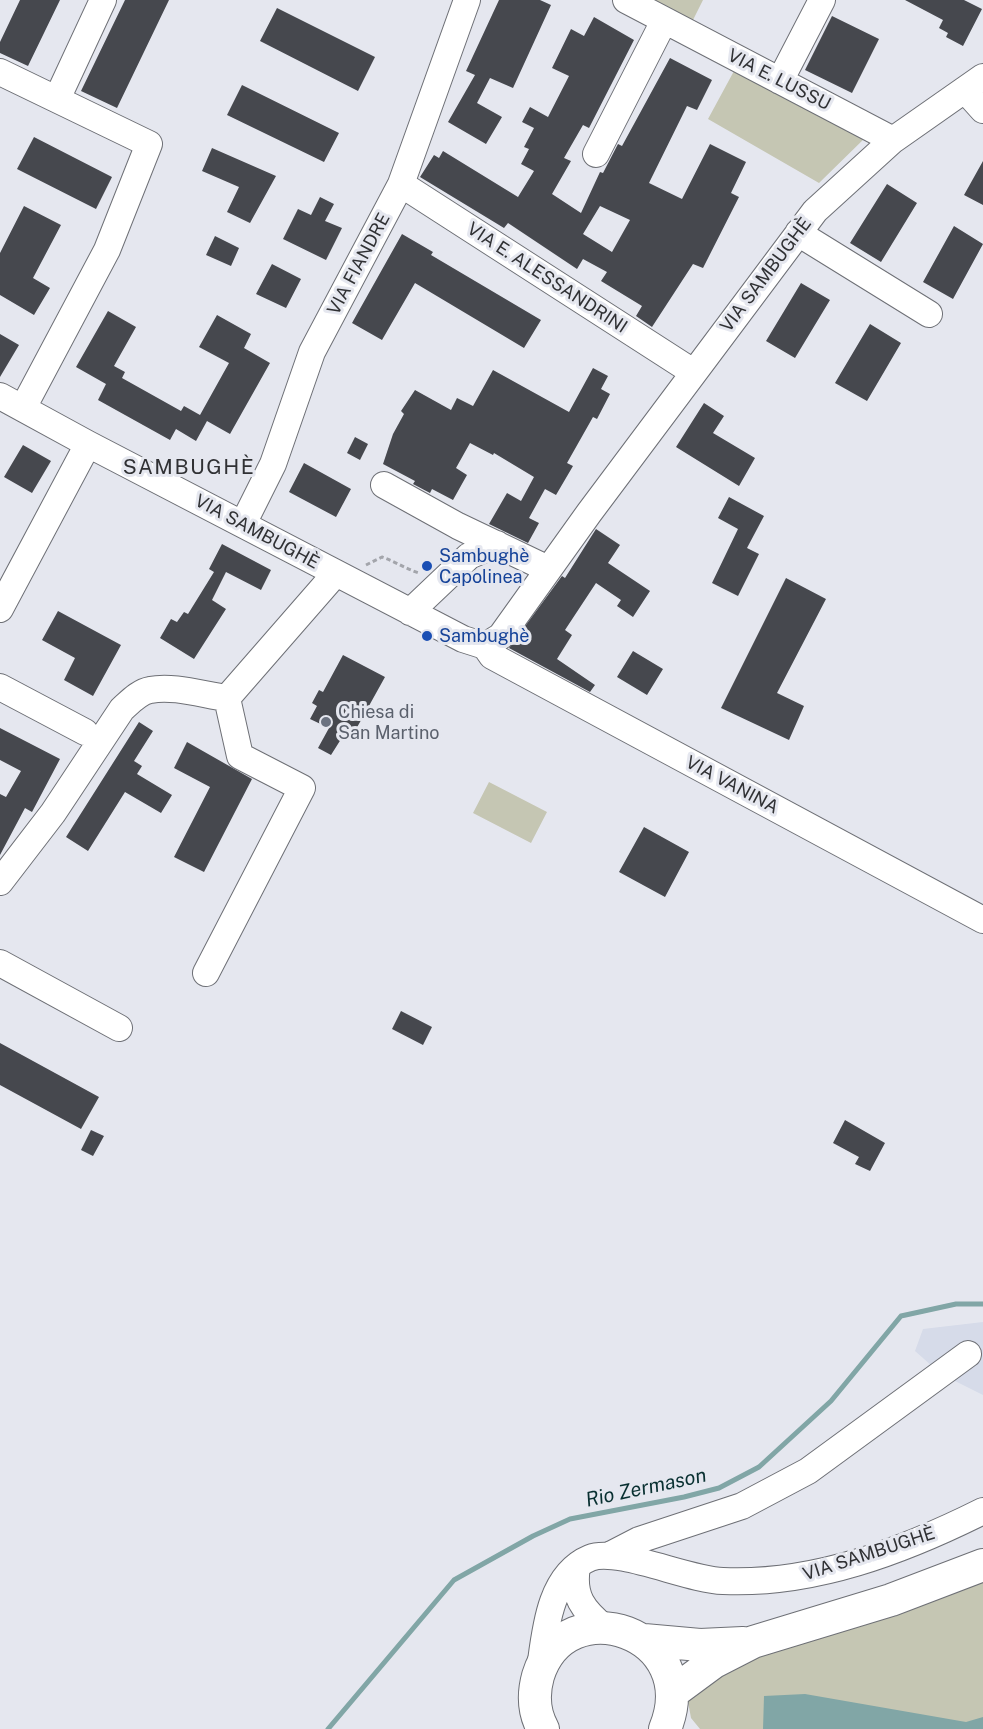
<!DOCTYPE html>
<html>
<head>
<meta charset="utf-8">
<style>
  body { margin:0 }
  canvas { display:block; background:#e5e7ef }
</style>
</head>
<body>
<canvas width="983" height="1729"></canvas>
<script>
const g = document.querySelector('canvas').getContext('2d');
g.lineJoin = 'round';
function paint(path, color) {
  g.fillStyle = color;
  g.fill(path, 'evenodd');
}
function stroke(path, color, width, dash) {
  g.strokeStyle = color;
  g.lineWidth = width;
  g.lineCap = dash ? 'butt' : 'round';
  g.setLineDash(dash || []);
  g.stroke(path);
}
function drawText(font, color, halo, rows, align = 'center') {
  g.font = font + ' "Public Sans",sans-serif';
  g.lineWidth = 6;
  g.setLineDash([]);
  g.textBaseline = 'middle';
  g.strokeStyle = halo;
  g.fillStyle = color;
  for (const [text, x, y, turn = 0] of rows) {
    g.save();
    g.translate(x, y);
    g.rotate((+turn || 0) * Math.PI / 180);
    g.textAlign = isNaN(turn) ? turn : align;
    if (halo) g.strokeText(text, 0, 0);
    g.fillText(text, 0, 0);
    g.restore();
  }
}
paint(new Path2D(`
  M 983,1322 L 983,1395 L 941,1374 L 915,1351 L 923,1329 Z`), '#d6dbe9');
paint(new Path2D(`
  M 653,0 L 703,0 L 693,20 Z
  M 734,71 L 867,136 L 819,183 L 708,119 Z
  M 489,782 L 547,812 L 531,843 L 473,813 Z
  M 983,1580 L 983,1729 L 700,1729 L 691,1718 L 687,1696 L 705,1673 Z`), '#c5c6b3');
paint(new Path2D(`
  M 805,1694 L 966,1722 L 983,1717 L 983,1729 L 763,1729 L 764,1696 Z`), '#81a6a6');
stroke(new Path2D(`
  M 328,1729 L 454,1580 L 533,1536 L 570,1519 L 684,1497 L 719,1488 L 759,1467 L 831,1401 L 901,1316 L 956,1304 L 983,1304`), '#81a6a6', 5);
paint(new Path2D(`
  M 20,0 L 60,0 L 28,66 L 0,53 L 0,42 Z
  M 125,0 L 169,0 L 117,108 L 81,91 Z
  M 499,0 L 540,0 L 551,5 L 513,88 L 490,78 L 477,103 L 502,117 L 486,144 L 448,122 L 475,75 L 466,71 Z
  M 905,0 L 964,0 L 982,9 L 963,46 L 946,37 L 948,33 L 939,28 L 943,20 Z
  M 277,8 L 375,57 L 358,91 L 260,41 Z
  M 832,16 L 879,39 L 852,93 L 805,70 Z
  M 594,17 L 634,40 L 589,128 L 583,125 L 564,158 L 571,161 L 552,194 L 581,213 L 600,172 L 603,173 L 618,144 L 622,146 L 670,58 L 712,80 L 697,110 L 687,106 L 649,183 L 682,199 L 710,144 L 746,162 L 731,193 L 739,197 L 703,268 L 693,264 L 652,327 L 636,316 L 642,306 L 601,281 L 607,272 L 583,259 L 577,269 L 508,223 L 504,228 L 420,177 L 434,155 L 439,158 L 443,151 L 518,197 L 534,171 L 521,164 L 529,149 L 524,147 L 534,128 L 522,122 L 530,107 L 548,117 L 569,76 L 552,68 L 571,29 L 584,36 ZM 600,206 L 630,220 L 612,252 L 583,234 Z
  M 242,85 L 339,133 L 324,162 L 227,115 Z
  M 34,137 L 112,177 L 96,209 L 17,169 Z
  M 212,148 L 276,176 L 250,223 L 227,212 L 239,187 L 202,171 Z
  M 983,161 L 983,205 L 964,195 Z
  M 887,184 L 917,203 L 881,262 L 850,243 Z
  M 320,197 L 334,204 L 325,221 L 342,228 L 326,260 L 283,239 L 298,209 L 311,215 Z
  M 24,206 L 61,225 L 33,278 L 50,288 L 34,315 L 0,295 L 0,253 Z
  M 954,226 L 983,244 L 953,299 L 923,282 Z
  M 402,234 L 433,252 L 431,255 L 541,320 L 524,348 L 415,283 L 382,340 L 352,323 Z
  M 215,236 L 239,248 L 231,266 L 206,255 Z
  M 272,264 L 301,279 L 286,308 L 256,294 Z
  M 801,283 L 830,300 L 795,358 L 766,341 Z
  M 108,311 L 136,327 L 114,366 L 125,372 L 122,378 L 181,411 L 184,406 L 200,415 L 229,363 L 199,347 L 217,315 L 251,334 L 244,348 L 270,363 L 230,434 L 207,421 L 196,441 L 176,429 L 170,440 L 98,400 L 106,384 L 76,367 Z
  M 870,324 L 901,343 L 867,401 L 835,383 Z
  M 0,334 L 19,345 L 0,377 Z
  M 593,368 L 608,376 L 601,389 L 610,394 L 597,419 L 593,417 L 567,463 L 573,466 L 556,495 L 545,489 L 529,518 L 539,523 L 528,543 L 489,524 L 507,493 L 521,501 L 534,477 L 494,453 L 493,455 L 470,443 L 456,468 L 467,475 L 453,500 L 432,489 L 430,493 L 413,484 L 415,481 L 383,464 L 393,434 L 404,414 L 401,411 L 415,390 L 451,410 L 457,398 L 473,406 L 493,370 L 569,412 Z
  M 704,403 L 724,416 L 713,433 L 755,458 L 739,486 L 676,447 Z
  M 355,437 L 368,444 L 360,460 L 347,453 Z
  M 23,445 L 51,461 L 32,493 L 4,477 Z
  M 304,463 L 351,489 L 336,517 L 289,492 Z
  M 729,497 L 764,516 L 747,548 L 759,554 L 738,596 L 712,583 L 738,529 L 718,518 Z
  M 596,529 L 620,545 L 608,563 L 650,591 L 633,617 L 617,606 L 621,600 L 596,583 L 565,630 L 572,635 L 557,659 L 595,685 L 590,692 L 509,648 L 562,576 L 565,578 Z
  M 222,544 L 271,570 L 261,590 L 226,572 L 212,600 L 226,609 L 194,659 L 160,638 L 171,619 L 177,622 L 184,612 L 188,614 L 214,572 L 209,569 Z
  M 786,578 L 826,599 L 777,693 L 804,706 L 789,740 L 721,708 Z
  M 58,611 L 121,645 L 93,696 L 64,680 L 75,658 L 42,640 Z
  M 633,651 L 663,669 L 647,695 L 617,677 Z
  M 343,655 L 385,677 L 350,740 L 343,736 L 331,755 L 318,748 L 329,728 L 310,719 L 317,706 L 312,703 L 319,690 L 323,692 Z
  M 139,722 L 153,731 L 134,761 L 142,766 L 137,774 L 172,795 L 161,813 L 125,792 L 88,851 L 66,837 Z
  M 0,728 L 60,759 L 32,812 L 25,808 L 0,855 L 0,794 L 6,797 L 21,771 L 0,760 Z
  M 187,742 L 252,779 L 204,872 L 174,857 L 210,787 L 174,768 Z
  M 644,827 L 689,852 L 665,897 L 619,872 Z
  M 401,1011 L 432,1027 L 423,1045 L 392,1029 Z
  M 0,1043 L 99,1097 L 81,1129 L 0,1085 Z
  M 845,1120 L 885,1143 L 870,1171 L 855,1164 L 859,1157 L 833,1143 Z
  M 91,1130 L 104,1136 L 93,1156 L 81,1150 Z`), '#46484e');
const minor = new Path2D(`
  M 626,0 L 893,140
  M 0,72 L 149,144 L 107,250 L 23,408
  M 780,81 L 822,0
  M 965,90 L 983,110
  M 57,99 L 103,0
  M 596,154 L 664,21
  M 401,184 L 693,372
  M 798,233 L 929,314
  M 0,396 L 88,444 L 463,639 L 485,646
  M 384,485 L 458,526 L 548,569
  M 243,524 L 273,464 L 312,352 L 401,184 L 467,0
  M 0,609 L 88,444
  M 410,612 L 469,556 L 497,544
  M 485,646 L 501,636 L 589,513 L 815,211 L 893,140 L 983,77
  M 485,646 L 492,656 L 983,920
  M 0,687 L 85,732
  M 227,698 L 336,573
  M 0,882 L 53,813 L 122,709 C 130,702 139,692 150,690 C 173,685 204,695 227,698
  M 0,963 L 119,1028
  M 206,973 L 302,788 L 240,756 L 227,698
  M 610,1555 L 639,1540 L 742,1506 L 808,1471 L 968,1354
  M 577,1567 C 572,1596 583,1610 605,1628
  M 540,1669 C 545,1632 549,1575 590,1558 C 617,1547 688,1580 723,1581 C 814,1585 903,1551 983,1511`);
const major = new Path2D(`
  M 644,1640 L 700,1645 L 743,1643
  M 672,1693 L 714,1662 L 753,1642 L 891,1600 L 983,1565
  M 543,1729 C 534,1713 533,1694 538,1676 C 566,1586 704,1633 665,1729`);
stroke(minor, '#6e7076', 28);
stroke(major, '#6e7076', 34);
stroke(new Path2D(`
  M 366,565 L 382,557 C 396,562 406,569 419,573`), '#a3a5ab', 3, [4.5, 3]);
stroke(minor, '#fff', 26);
stroke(major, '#fff', 32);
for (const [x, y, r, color] of [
  [427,566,6,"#1a4fb4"],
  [427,636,6,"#1a4fb4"],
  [326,722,6,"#6b7280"]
]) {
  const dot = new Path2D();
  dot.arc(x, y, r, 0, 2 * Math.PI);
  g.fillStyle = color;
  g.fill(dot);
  stroke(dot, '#e5e7ef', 2);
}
drawText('18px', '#303134', '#e5e7ef', [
  ["VIA E. LUSSU",779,80,27],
  ["VIA FIANDRE",359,264,-62],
  ["VIA SAMBUGHÈ",766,275,-53],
  ["VIA E. ALESSANDRINI",547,278,33],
  ["VIA SAMBUGHÈ",257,532,28],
  ["VIA VANINA",732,785,28],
  ["VIA SAMBUGHÈ",869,1554,-18]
]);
drawText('18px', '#164399', '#e5e7ef', [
  ["Sambughè",439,556],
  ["Capolinea",439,577],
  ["Sambughè",439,636]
], 'left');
drawText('18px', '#5b616d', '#e5e7ef', [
  ["Chiesa di",338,712],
  ["San Martino",338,733]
], 'left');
drawText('italic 20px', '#093031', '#e5e7ef', [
  ["Rio Zermason",646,1488,-12]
]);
g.letterSpacing = '1.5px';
drawText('21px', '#303134', '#e5e7ef', [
  ["SAMBUGHÈ",189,468]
]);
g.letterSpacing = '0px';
</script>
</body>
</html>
